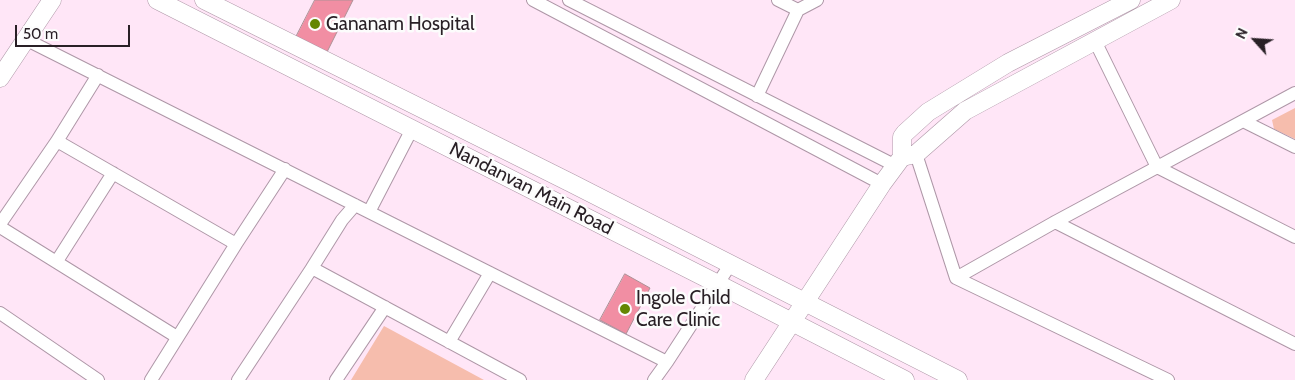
<!DOCTYPE html>
<html>
<head>
<meta charset="utf-8">
<style>
  body { margin:0 }
  #map { position:relative; width:1295px; height:380px; overflow:hidden; background:#ffe6f7; font-family:Cabin,sans-serif }
  canvas { display:block }
  .north { position:absolute; left:1230px; top:15px; width:50px; height:50px; -webkit-text-stroke:4px #fcfcfc; paint-order:stroke; rotate:296deg; font-size:14px; font-weight:700; line-height:20px; text-align:center; color:#292026 }
  .north::after { content:''; display:block; margin:auto; width:18px; height:22px; background:#292026; clip-path:polygon(50% 0,100% 100%,50% 72%,0 100%) }
  .scale { position:absolute; left:15px; top:25px; width:115px; height:22px; box-sizing:border-box; border:2px solid #292026; border-top:0; padding-left:6px; font-size:15px; line-height:18px; white-space:nowrap; color:#292026; -webkit-text-stroke:4px #fcfcfc; paint-order:stroke }
</style>
</head>
<body>
<div id="map">
<canvas width="1295" height="380"></canvas>
<div class="north">N</div>
<div class="scale">50 m</div>
</div>
<script>
const g = document.querySelector('canvas').getContext('2d');
g.lineJoin = 'round';
function paint(path, color) {
  g.fillStyle = color;
  g.fill(path, 'evenodd');
}
function stroke(path, color, width, dash) {
  g.strokeStyle = color;
  g.lineWidth = width;
  g.lineCap = dash ? 'butt' : 'round';
  g.setLineDash(dash || []);
  g.stroke(path);
}
function drawText(font, color, halo, rows, align = 'center') {
  g.font = font + ' Cabin,sans-serif';
  g.lineWidth = 5;
  g.setLineDash([]);
  g.textBaseline = 'middle';
  g.strokeStyle = halo;
  g.fillStyle = color;
  for (const [text, x, y, turn = 0] of rows) {
    g.save();
    g.translate(x, y);
    g.rotate((+turn || 0) * Math.PI / 180);
    g.textAlign = isNaN(turn) ? turn : align;
    if (halo) g.strokeText(text, 0, 0);
    g.fillText(text, 0, 0);
    g.restore();
  }
}
paint(new Path2D(`
  M 1295,108 L 1295,139 L 1274,129 L 1272,120 Z
  M 384,326 L 484,380 L 351,380 Z`), '#f6bdad');
const building = new Path2D(`
  M 315,0 L 353,0 L 326,54 L 295,39 Z
  M 625,274 L 650,288 L 626,334 L 600,320 Z`);
paint(building, '#f18ea3');
stroke(building, '#ad9095', 1);
const street = new Path2D(`
  M 533,0 L 882,184
  M 569,0 L 896,166
  M 798,10 L 817,0
  M 25,39 L 667,362 L 654,380
  M 1095,41 L 1157,167 L 1295,237
  M 757,96 L 798,10 L 778,0
  M 1243,121 L 1295,147
  M 57,141 L 98,75
  M 916,154 L 956,278 L 1055,222 L 1295,93
  M 369,212 L 412,129
  M 1055,222 L 1295,344
  M 0,224 L 57,141 L 236,244 L 151,380
  M 0,227 L 177,337
  M 236,244 L 285,169
  M 57,261 L 113,173
  M 312,268 L 342,220 L 355,205
  M 956,278 L 1168,380
  M 0,313 L 98,380
  M 449,342 L 490,273
  M 667,362 L 730,265
  M 238,380 L 312,268 L 520,380
  M 336,380 L 385,307`);
const secondary = new Path2D(`
  M 157,0 L 718,284 L 905,380
  M 204,0 L 571,183 L 958,380
  M 0,78 L 52,0
  M 902,157 L 916,154 L 965,111 L 1171,0
  M 754,380 L 882,184 L 902,157 L 902,137 L 905,133 L 928,112 L 1008,63 L 1131,0`);
stroke(street, '#ae97a7', 14);
stroke(secondary, '#ae97a7', 19);
stroke(street, '#fff', 12);
stroke(secondary, '#fff', 18);
for (const [x, y, r, color] of [
  [315,24,6,"#658602"],
  [625,309,6,"#658602"]
]) {
  const dot = new Path2D();
  dot.arc(x, y, r, 0, 2 * Math.PI);
  g.fillStyle = color;
  g.fill(dot);
  stroke(dot, '#fcfcfc', 2);
}
drawText('19px', '#292026', '#fcfcfc', [
  ["Gananam Hospital",326,24],
  ["Ingole Child",636,298],
  ["Care Clinic",636,320]
], 'left');
drawText('19px', '#292026', '#fcfcfc', [
  ["Nandanvan Main Road",531,189,27]
]);
</script>
</body>
</html>
